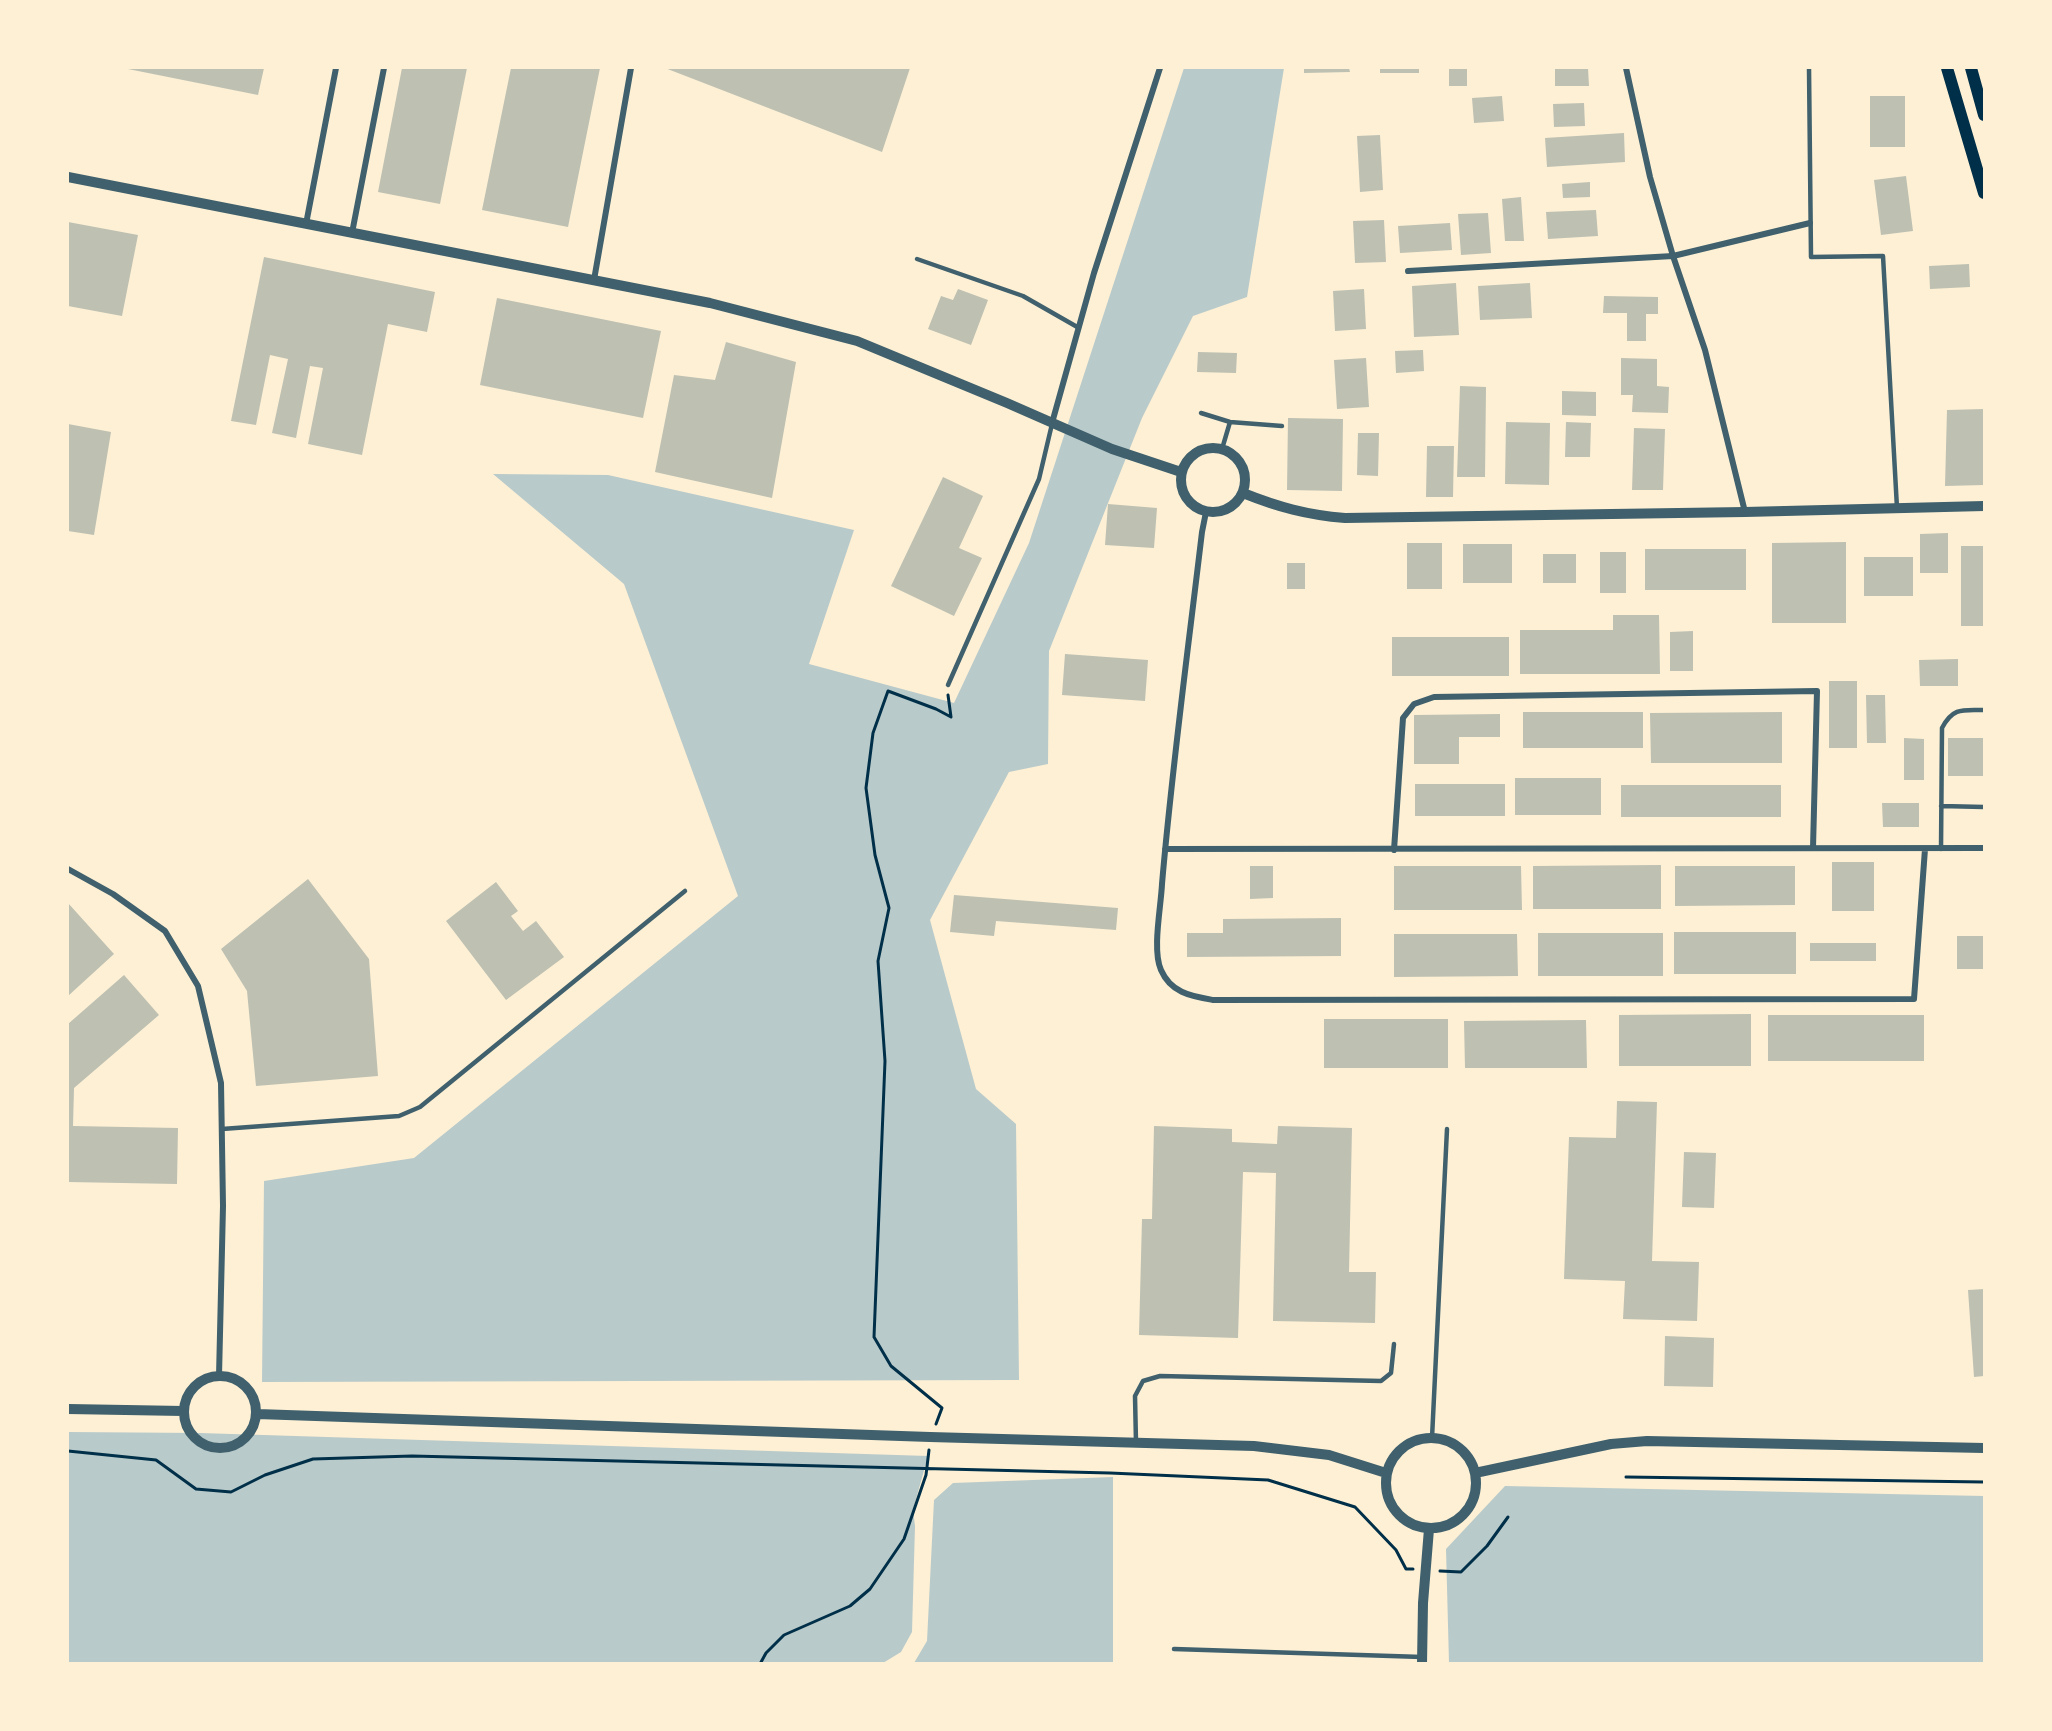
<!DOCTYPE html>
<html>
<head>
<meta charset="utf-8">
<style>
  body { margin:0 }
  #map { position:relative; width:2052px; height:1731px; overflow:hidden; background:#fdf0d5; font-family:"Noto Serif",serif }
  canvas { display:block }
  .frame { position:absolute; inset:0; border:69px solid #fdf0d5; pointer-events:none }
</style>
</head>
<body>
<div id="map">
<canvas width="2052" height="1731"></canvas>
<div class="frame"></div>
</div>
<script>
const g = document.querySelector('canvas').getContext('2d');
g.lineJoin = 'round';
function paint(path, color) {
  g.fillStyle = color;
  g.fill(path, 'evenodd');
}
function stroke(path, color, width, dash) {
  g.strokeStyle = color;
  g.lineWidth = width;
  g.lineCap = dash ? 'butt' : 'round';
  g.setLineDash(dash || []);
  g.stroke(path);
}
paint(new Path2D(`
  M 1184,68 L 1284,68 L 1247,297 L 1193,316 L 1142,418 L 1049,651 L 1048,764 L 1009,772 L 930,920 L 976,1089 L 1016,1124 L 1019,1380 L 262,1382 L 264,1181 L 414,1158 L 738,896 L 624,584 L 493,474 L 608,475 L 854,530 L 809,664 L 954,703 L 1029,543 Z
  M 68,1432 L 200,1433 L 928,1456 L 913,1510 L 915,1526 L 912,1632 L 901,1652 L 883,1663 L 68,1664 Z
  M 1113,1477 L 1113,1663 L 914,1663 L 927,1641 L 934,1500 L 953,1483 Z
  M 1505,1486 L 1984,1496 L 1984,1663 L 1449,1663 L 1446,1549 Z`), '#b9caca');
paint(new Path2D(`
  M 402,68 L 467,68 L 440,204 L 378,192 Z
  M 511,68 L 600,68 L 568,227 L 482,210 Z
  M 665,68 L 910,68 L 882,152 Z
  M 1304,68 L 1349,68 L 1350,72 L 1304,73 Z
  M 1380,68 L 1419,68 L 1419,73 L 1380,73 Z
  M 1449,68 L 1467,68 L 1467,86 L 1449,86 Z
  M 1555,68 L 1588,68 L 1589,86 L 1555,86 Z
  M 128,69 L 128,68 L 264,68 L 258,95 Z
  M 1502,96 L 1504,121 L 1474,123 L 1472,98 Z
  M 1870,96 L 1905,96 L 1905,147 L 1870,147 Z
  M 1584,103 L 1585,126 L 1554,127 L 1553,104 Z
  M 1624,133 L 1625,162 L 1547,167 L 1545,138 Z
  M 1380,135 L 1383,190 L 1360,192 L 1357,136 Z
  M 1906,176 L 1913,231 L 1881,235 L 1874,180 Z
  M 1590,182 L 1590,197 L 1563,198 L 1562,184 Z
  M 1521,197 L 1524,241 L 1505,241 L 1502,199 Z
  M 1596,210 L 1598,236 L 1548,239 L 1546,212 Z
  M 1488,213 L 1491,253 L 1461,255 L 1458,214 Z
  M 1384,220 L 1386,262 L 1355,263 L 1353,221 Z
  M 68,222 L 138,235 L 122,316 L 68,306 Z
  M 1450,223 L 1452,250 L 1400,253 L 1398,226 Z
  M 264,257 L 435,292 L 427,332 L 388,324 L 362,455 L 308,444 L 323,368 L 310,366 L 296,438 L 272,433 L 288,359 L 270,355 L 256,425 L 231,421 Z
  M 1969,264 L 1970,287 L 1930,289 L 1929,266 Z
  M 1456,283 L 1459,335 L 1414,337 L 1412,286 Z
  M 1530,283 L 1532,318 L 1480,320 L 1478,286 Z
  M 958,289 L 988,300 L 971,345 L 928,329 L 941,296 L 953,300 Z
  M 1364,289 L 1366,329 L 1335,331 L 1333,291 Z
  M 1604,296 L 1658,297 L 1658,314 L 1646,314 L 1646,341 L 1627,341 L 1627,313 L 1603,313 Z
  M 497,298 L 661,331 L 643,418 L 480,385 Z
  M 726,342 L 796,362 L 772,498 L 655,472 L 674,375 L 715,380 Z
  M 1423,350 L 1424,371 L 1396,373 L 1395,351 Z
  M 1198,352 L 1237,353 L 1236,373 L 1197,372 Z
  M 1366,358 L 1369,407 L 1337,409 L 1334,360 Z
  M 1621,358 L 1657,359 L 1657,386 L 1669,387 L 1668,413 L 1632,412 L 1633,395 L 1621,395 Z
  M 1460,386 L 1486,387 L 1485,477 L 1457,477 Z
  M 1562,391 L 1596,392 L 1596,416 L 1562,415 Z
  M 1984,409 L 1984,485 L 1945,486 L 1947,410 Z
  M 1288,418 L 1343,419 L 1342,491 L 1287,490 Z
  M 1506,422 L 1550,423 L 1549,485 L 1505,484 Z
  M 1566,422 L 1591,423 L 1590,457 L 1565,457 Z
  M 68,424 L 111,432 L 94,535 L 68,531 Z
  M 1634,428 L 1665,429 L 1663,490 L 1632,490 Z
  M 1358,433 L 1379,433 L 1378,476 L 1357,475 Z
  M 1427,446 L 1454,446 L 1453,497 L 1426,497 Z
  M 943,477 L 983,496 L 959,548 L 982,558 L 954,616 L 891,586 Z
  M 1108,504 L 1157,508 L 1154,548 L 1105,545 Z
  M 1948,533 L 1948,573 L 1920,573 L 1920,534 Z
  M 1846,542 L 1846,623 L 1772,623 L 1772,543 Z
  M 1407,543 L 1442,543 L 1442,589 L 1407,589 Z
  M 1463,544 L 1512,544 L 1512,583 L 1463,583 Z
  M 1961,546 L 1984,546 L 1984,626 L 1961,626 Z
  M 1645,549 L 1746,549 L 1746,590 L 1645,590 Z
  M 1600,552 L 1626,552 L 1626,593 L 1600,593 Z
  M 1543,554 L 1576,554 L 1576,583 L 1543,583 Z
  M 1864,557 L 1913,557 L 1913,596 L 1864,596 Z
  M 1287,563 L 1305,563 L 1305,589 L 1287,589 Z
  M 1613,615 L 1659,615 L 1660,674 L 1520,674 L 1520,630 L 1613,630 Z
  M 1693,631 L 1693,671 L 1670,671 L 1670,632 Z
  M 1392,637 L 1509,637 L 1509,676 L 1392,676 Z
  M 1065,654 L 1148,660 L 1145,701 L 1062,695 Z
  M 1958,659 L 1958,686 L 1920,686 L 1919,660 Z
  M 1829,681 L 1857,681 L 1857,748 L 1829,748 Z
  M 1866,695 L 1885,695 L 1886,743 L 1867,743 Z
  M 1523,712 L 1643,712 L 1643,748 L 1523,748 Z
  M 1782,712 L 1782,763 L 1651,763 L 1650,713 Z
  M 1500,714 L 1500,737 L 1459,737 L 1459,764 L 1414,764 L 1414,715 Z
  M 1904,738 L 1924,739 L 1924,780 L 1904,780 Z
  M 1948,738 L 1984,738 L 1984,776 L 1948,776 Z
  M 1515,778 L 1601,778 L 1601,815 L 1515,815 Z
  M 1415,784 L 1505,784 L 1505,816 L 1415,816 Z
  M 1621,785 L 1781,785 L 1781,817 L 1621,817 Z
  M 1882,803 L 1919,803 L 1919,827 L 1883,827 Z
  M 1832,862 L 1874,862 L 1874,911 L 1832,911 Z
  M 1661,865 L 1661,909 L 1533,909 L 1533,866 Z
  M 1250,866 L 1273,866 L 1273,898 L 1250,899 Z
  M 1394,866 L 1521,866 L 1522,910 L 1394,910 Z
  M 1675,866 L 1795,866 L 1795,905 L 1675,906 Z
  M 308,879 L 369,959 L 378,1076 L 256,1086 L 247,991 L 221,949 Z
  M 496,882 L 518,911 L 511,916 L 523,931 L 536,921 L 564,957 L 506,1000 L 446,921 Z
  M 954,895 L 1118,908 L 1116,930 L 996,921 L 994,936 L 950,932 Z
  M 68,903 L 114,954 L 68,996 Z
  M 1341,918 L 1341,956 L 1187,957 L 1187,933 L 1223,933 L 1223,919 Z
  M 1674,932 L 1796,932 L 1796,974 L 1674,974 Z
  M 1538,933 L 1663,933 L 1663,976 L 1538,976 Z
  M 1394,934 L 1517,934 L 1518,976 L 1394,977 Z
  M 1957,936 L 1984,936 L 1984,969 L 1957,969 Z
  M 1810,943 L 1876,943 L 1876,961 L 1810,961 Z
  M 124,975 L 159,1015 L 74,1088 L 73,1126 L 178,1128 L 177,1184 L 68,1182 L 68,1024 Z
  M 1751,1014 L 1751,1066 L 1619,1066 L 1619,1015 Z
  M 1768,1015 L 1924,1015 L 1924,1061 L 1768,1061 Z
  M 1324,1019 L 1448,1019 L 1448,1068 L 1324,1068 Z
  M 1586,1020 L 1587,1068 L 1465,1068 L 1464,1021 Z
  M 1617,1101 L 1657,1102 L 1652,1261 L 1699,1262 L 1697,1321 L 1623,1319 L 1625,1281 L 1564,1279 L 1569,1137 L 1616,1138 Z
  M 1154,1126 L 1232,1129 L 1232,1142 L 1277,1144 L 1278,1126 L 1352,1128 L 1349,1272 L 1376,1272 L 1375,1323 L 1273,1321 L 1276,1173 L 1243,1172 L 1238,1338 L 1139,1335 L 1142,1219 L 1152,1219 Z
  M 1684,1152 L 1716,1153 L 1714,1208 L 1682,1207 Z
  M 1984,1289 L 1984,1376 L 1974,1377 L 1968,1290 Z
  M 1665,1336 L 1714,1338 L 1713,1387 L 1664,1386 Z`), '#bec0b2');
stroke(new Path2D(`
  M 936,1424 L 942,1408 L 891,1366 L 874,1337 L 885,1061 L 878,961 L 889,908 L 875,855 L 866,788 L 873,733 L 888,691 L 936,709 L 951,717 L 948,695
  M 68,1451 L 156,1460 L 196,1489 L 231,1492 L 265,1475 L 313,1459 L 412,1456 L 1110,1473 L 1268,1480 L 1355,1507 L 1396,1550 L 1406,1569 L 1413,1569
  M 1626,1477 L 1984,1482
  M 1440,1571 L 1461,1572 L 1487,1546 L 1508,1517
  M 760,1664 L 766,1653 L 784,1635 L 850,1606 L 870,1589 L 904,1539 L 926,1475 L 929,1450`), '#003049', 3);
stroke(new Path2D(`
  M 1809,68 L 1811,257 L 1883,256 L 1897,508
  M 917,259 L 1023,296 L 1079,328
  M 1201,413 L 1230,422 L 1282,426
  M 1222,449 L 1230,422
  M 948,685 L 1039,479 L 1052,424
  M 1941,806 L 1984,807
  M 1941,849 L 1942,728 C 1953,707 1963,710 1984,710
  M 222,1129 L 399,1116 L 420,1107 L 685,891
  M 1432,1438 L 1447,1129
  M 1136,1443 L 1135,1396 L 1143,1381 L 1160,1376 L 1381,1381 L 1391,1373 L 1394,1344
  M 1174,1649 L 1422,1657`), '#3f606c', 4.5);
stroke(new Path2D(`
  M 1626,68 L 1650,177 L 1673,256 L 1705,350 L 1745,512
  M 306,224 L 336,68
  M 352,233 L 384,68
  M 1408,271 L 1673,256 L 1810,223
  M 594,280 L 631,68
  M 1052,423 L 1094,273 L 1160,68
  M 1206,512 L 1202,532 C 1188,650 1172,767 1162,884 C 1161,907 1152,950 1161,970 C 1171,993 1191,996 1213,1000 L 1914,999 L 1925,849
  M 1165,849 L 1984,848
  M 1394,850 L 1403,718 L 1414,704 L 1434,697 L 1817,691 L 1813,848
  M 68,869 L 113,894 L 165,931 L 198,986 L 221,1083 L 223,1206 L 219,1376`), '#3f606c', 6);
stroke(new Path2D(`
  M 68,177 L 710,303 L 857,341 L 1007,403 L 1112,449 L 1181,472
  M1181 480a32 32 0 1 1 64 0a32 32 0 1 1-64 0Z
  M 1243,493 C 1278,507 1307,515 1345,518 L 1745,512 L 1984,506
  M184 1412a36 36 0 1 1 72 0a36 36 0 1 1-72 0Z
  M 68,1409 L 183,1411
  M 257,1414 L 930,1437 L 1254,1446 L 1329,1455 L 1386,1473
  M1386 1483a45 45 0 1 1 90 0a45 45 0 1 1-90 0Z
  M 1475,1473 L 1611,1444 L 1647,1441 L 1984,1448
  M 1422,1664 L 1423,1603 L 1429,1529`), '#3f606c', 10);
stroke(new Path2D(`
  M 1947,68 L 1984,193
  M 1971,68 L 1984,115`), '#003049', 12);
</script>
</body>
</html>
